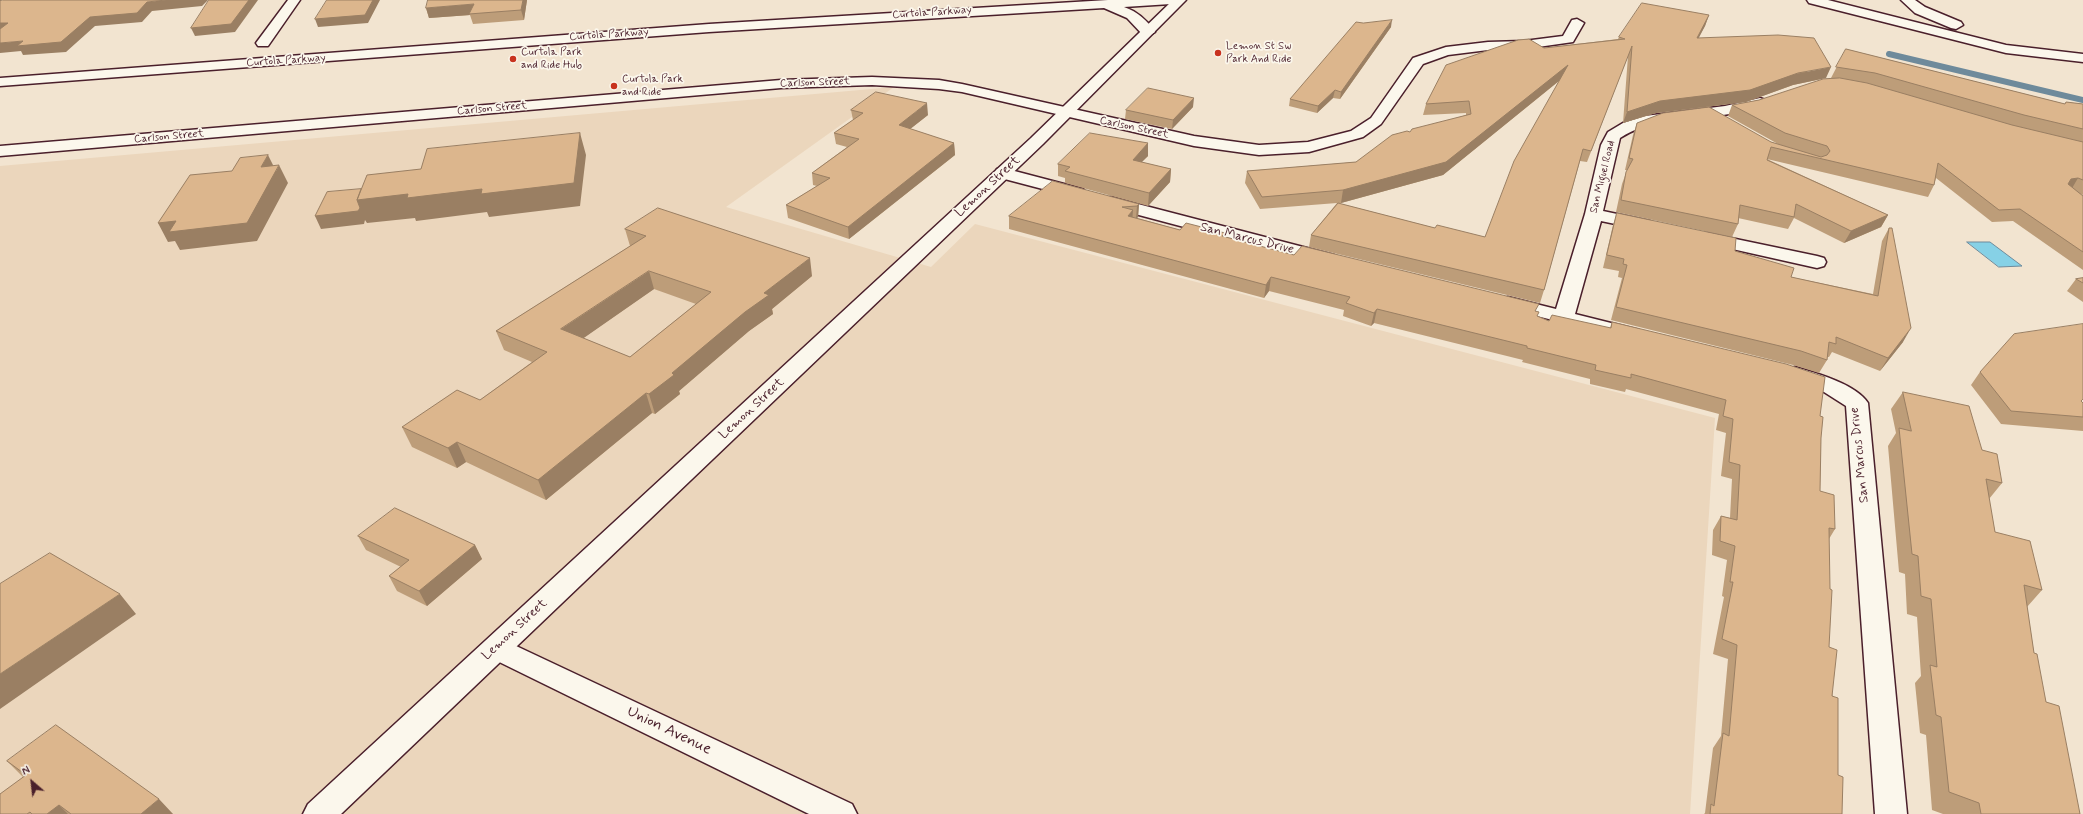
<!DOCTYPE html>
<html>
<head>
<meta charset="utf-8">
<style>
  body { margin:0 }
  #map { position:relative; width:2083px; height:814px; overflow:hidden; background:#f2e4d0; font-family:Mynerve,sans-serif }
  canvas { display:block }
  .north { position:absolute; left:12px; top:762px; width:40px; height:40px; -webkit-text-stroke:3px #fbf7ec; paint-order:stroke; rotate:332deg; font-size:11px; font-weight:700; line-height:16px; text-align:center; color:#4a1f2b }
  .north::after { content:''; display:block; margin:auto; width:14px; height:18px; background:#4a1f2b; clip-path:polygon(50% 0,100% 100%,50% 72%,0 100%) }
</style>
</head>
<body>
<div id="map">
<canvas width="2083" height="814"></canvas>
<div class="north">N</div>
</div>
<script>
const g = document.querySelector('canvas').getContext('2d');
g.lineJoin = 'round';
function paint(path, color) {
  g.fillStyle = color;
  g.fill(path, 'evenodd');
}
function stroke(path, color, width, dash) {
  g.strokeStyle = color;
  g.lineWidth = width;
  g.lineCap = dash ? 'butt' : 'round';
  g.setLineDash(dash || []);
  g.stroke(path);
}
function drawText(font, color, halo, rows, align = 'center') {
  g.font = font + ' Mynerve,sans-serif';
  g.lineWidth = 3.5;
  g.setLineDash([]);
  g.textBaseline = 'middle';
  g.strokeStyle = halo;
  g.fillStyle = color;
  for (const [text, x, y, turn = 0] of rows) {
    g.save();
    g.translate(x, y);
    g.rotate((+turn || 0) * Math.PI / 180);
    g.textAlign = isNaN(turn) ? turn : align;
    if (halo) g.strokeText(text, 0, 0);
    g.fillText(text, 0, 0);
    g.restore();
  }
}
paint(new Path2D(`
  M 894,87 L 726,207 L 931,267 L 975,224 L 1715,418 L 1690,814 L 0,814 L 0,166 Z`), '#ebd6bc');
const water = new Path2D(`
  M 1967,242 L 1990,242 L 2022,266 L 1999,267 Z`);
paint(water, '#86d1e6');
stroke(water, '#6e8a9b', 1);
stroke(new Path2D(`
  M 1889,54 L 2083,100`), '#6e8a9b', 6);
const minor = new Path2D(`
  M 288,0 L 300,0 L 268,46 L 258,46 L 256,43 Z
  M 1577,19 L 1584,23 L 1573,42 L 1524,49 L 1488,50 L 1448,55 L 1423,64 L 1381,124 L 1363,137 L 1309,152 L 1259,155 L 1194,146 L 962,92 L 939,89 L 872,85 L 781,88 L 0,156 L 0,146 L 781,80 L 872,77 L 939,80 L 962,84 L 1194,136 L 1259,145 L 1308,142 L 1351,131 L 1371,118 L 1413,58 L 1446,47 L 1488,42 L 1524,41 L 1563,36 L 1572,20 Z
  M 1760,98 L 1765,100 L 1768,103 L 1765,106 C 1751,110 1738,113 1723,115 C 1689,119 1650,118 1620,138 L 1603,211 L 1650,221 L 1653,225 L 1650,229 L 1644,230 L 1601,221 L 1575,314 L 1639,330 L 1642,334 L 1639,338 L 1632,340 L 1501,307 L 1498,303 L 1501,299 L 1508,297 L 1556,309 L 1585,214 L 1601,145 L 1608,132 L 1623,123 L 1645,116 L 1725,106 Z
  M 1003,168 L 1083,189 L 1086,193 L 1083,197 L 1077,198 L 997,177 L 995,173 L 997,169 Z
  M 1111,197 L 1334,255 L 1336,259 L 1334,263 L 1327,265 L 1105,206 L 1102,202 L 1105,198 Z
  M 1707,233 L 1817,256 L 1824,258 L 1826,262 L 1824,266 L 1817,268 L 1701,242 L 1698,238 L 1701,234 Z
  M 1795,367 C 1816,373 1856,384 1868,403 L 1907,814 L 1875,814 L 1846,406 L 1824,392 L 1787,379 L 1784,374 L 1787,369 Z
  M 497,637 L 852,804 L 857,814 L 809,814 L 487,656 L 483,648 L 487,640 Z`);
const tertiary = new Path2D(`
  M 1173,0 L 1186,0 L 1043,144 L 341,814 L 303,814 L 308,804 L 1031,138 Z`);
const primary = new Path2D(`
  M 1108,0 L 1177,0 L 1171,4 L 1124,7 C 1138,12 1147,20 1155,32 L 1148,36 L 1143,35 L 1127,18 L 1104,8 L 709,32 L 0,86 L 0,78 L 709,24 Z`);
const motorway = new Path2D(`
  M 1807,0 L 1828,0 L 2006,45 L 2083,54 L 2083,62 L 2006,53 L 1809,3 Z
  M 1901,0 L 1915,0 L 1925,7 L 1961,22 L 1963,25 L 1956,29 L 1951,28 L 1915,13 Z`);
stroke(minor, '#4a1f2b', 3);
stroke(tertiary, '#4a1f2b', 3);
stroke(primary, '#4a1f2b', 3);
stroke(motorway, '#4a1f2b', 3);
paint(minor, '#fbf7ec');
paint(tertiary, '#fbf7ec');
paint(primary, '#fbf7ec');
paint(motorway, '#fbf7ec');
paint(new Path2D(`
  M 527,0 L 524,20 L 473,24 L 470,15 L 429,18 L 426,8 Z
  M 1709,15 L 1705,26 L 1698,38 L 1826,78 L 1793,85 L 1746,102 L 1656,113 L 1623,123 L 1628,56 L 1587,162 L 1580,161 L 1544,290 L 1540,303 L 1309,247 L 1311,235 L 1337,203 L 1260,209 L 1245,183 L 1247,171 L 1356,162 L 1410,132 L 1466,115 L 1466,113 L 1423,115 L 1426,104 L 1544,48 L 1618,39 L 1619,37 ZM 1559,81 L 1485,237 L 1435,228 L 1338,203 L 1341,203 L 1443,175 Z
  M 1363,23 L 1391,27 L 1340,99 L 1333,98 L 1317,113 L 1289,106 L 1290,99 Z
  M 1846,49 L 2065,104 L 2066,102 L 2083,104 L 2083,195 L 2080,194 L 2083,196 L 2083,270 L 2013,221 L 1992,222 L 1936,178 L 1934,185 L 1928,197 L 1767,159 L 1888,215 L 1881,227 L 1844,243 L 1794,218 L 1788,229 L 1738,218 L 1738,224 L 1732,237 L 1616,212 L 1622,184 L 1627,170 L 1625,170 L 1633,135 L 1637,123 L 1771,142 L 1778,144 L 1728,116 L 1732,105 L 1759,100 L 1833,78 L 1831,78 Z
  M 1193,107 L 1172,129 L 1125,119 L 1126,110 Z
  M 851,110 L 928,115 L 910,129 L 954,143 L 955,155 L 849,239 L 788,218 L 786,205 L 817,186 L 813,185 L 812,173 L 847,147 L 836,144 L 834,133 L 853,120 Z
  M 1148,143 L 1148,156 L 1141,162 L 1171,169 L 1170,182 L 1148,206 L 1065,183 L 1065,178 L 1058,176 L 1058,164 Z
  M 1139,204 L 1138,217 L 1137,218 L 1180,230 L 1224,237 L 1294,255 L 1536,311 L 1537,316 L 1549,321 L 1610,328 L 1612,322 L 1820,416 L 1821,438 L 1820,491 L 1835,529 L 1829,539 L 1829,647 L 1838,775 L 1842,814 L 1704,814 L 1705,813 L 1713,748 L 1721,736 L 1728,659 L 1713,654 L 1724,597 L 1722,596 L 1727,560 L 1712,555 L 1713,530 L 1721,516 L 1730,518 L 1732,479 L 1721,476 L 1726,433 L 1716,430 L 1719,414 L 1626,389 L 1625,392 L 1590,384 L 1590,379 L 1522,362 L 1523,360 L 1374,323 L 1371,326 L 1343,316 L 1344,310 L 1269,291 L 1264,298 L 1009,229 L 1009,216 Z
  M 1617,213 L 1735,251 L 1791,277 L 1873,294 L 1882,241 L 1889,228 L 1903,342 L 1880,371 L 1832,352 L 1829,357 L 1827,357 L 1827,360 L 1819,373 L 1793,365 L 1611,320 L 1622,278 L 1618,277 L 1619,271 L 1603,268 L 1613,225 Z
  M 625,229 L 812,276 L 772,309 L 773,314 L 749,331 L 679,391 L 680,394 L 655,414 L 652,413 L 546,500 L 466,462 L 457,468 L 412,447 L 402,427 L 480,400 L 532,362 L 504,350 L 496,331 L 630,246 ZM 654,289 L 696,304 L 630,357 L 583,338 Z
  M 2083,278 L 2083,302 L 2067,291 L 2076,279 Z
  M 1980,372 L 2081,402 L 2083,403 L 2083,431 L 2001,424 L 1971,385 Z
  M 1903,392 L 1982,450 L 2002,483 L 1989,499 L 1995,532 L 2042,590 L 2027,607 L 2034,653 L 2046,702 L 2080,814 L 1943,814 L 1932,810 L 1926,735 L 1920,733 L 1915,683 L 1921,676 L 1917,617 L 1907,614 L 1905,574 L 1899,572 L 1888,446 L 1896,433 L 1891,409 Z
  M 358,536 L 475,545 L 482,559 L 427,606 L 397,591 L 389,576 L 401,567 L 366,550 Z
  M 7,761 L 173,814 L 0,814 L 23,777 Z`), '#bd9d79');
paint(new Path2D(`
  M 166,0 L 208,0 L 202,6 L 152,11 L 142,22 L 95,26 L 66,52 L 23,55 L 21,51 L 0,53 L 0,43 L 23,41 L 90,17 L 147,2 Z
  M 249,0 L 258,0 L 235,32 L 195,36 L 191,28 Z
  M 373,0 L 380,0 L 368,23 L 318,27 L 315,19 Z
  M 523,0 L 527,0 L 524,20 L 521,10 Z
  M 474,4 L 469,14 L 470,15 L 429,18 L 426,8 Z
  M 1709,15 L 1705,26 L 1693,49 L 1697,38 Z
  M 0,19 L 8,23 L 0,33 Z
  M 1392,20 L 1391,27 L 1340,99 L 1341,92 Z
  M 1568,65 L 1565,76 L 1443,175 L 1341,203 L 1343,190 Z
  M 1831,67 L 1826,78 L 1793,85 L 1746,102 L 1656,113 L 1623,123 L 1627,112 L 1660,101 Z
  M 1335,90 L 1333,98 L 1317,113 L 1318,106 Z
  M 1194,98 L 1193,107 L 1172,129 L 1173,120 Z
  M 927,103 L 928,115 L 900,137 L 899,125 Z
  M 580,133 L 586,155 L 580,206 L 489,217 L 487,212 L 416,221 L 415,218 L 367,223 L 365,220 L 364,224 L 321,229 L 315,216 L 357,200 Z
  M 954,143 L 955,155 L 849,239 L 848,227 Z
  M 1148,143 L 1148,156 L 1132,172 L 1133,160 Z
  M 268,155 L 276,171 L 279,165 L 288,183 L 257,241 L 180,250 L 175,241 L 168,242 L 158,223 L 261,167 Z
  M 1171,169 L 1170,182 L 1148,206 L 1149,193 Z
  M 2078,178 L 2071,190 L 2064,191 L 2071,179 Z
  M 1139,204 L 1138,217 L 1136,219 L 1137,206 Z
  M 1133,210 L 1132,223 L 1128,216 Z
  M 1888,215 L 1881,227 L 1844,243 L 1851,231 Z
  M 810,258 L 812,276 L 772,309 L 773,314 L 749,331 L 679,391 L 680,394 L 655,414 L 649,394 L 672,373 L 764,293 Z
  M 649,271 L 654,289 L 568,349 L 561,329 Z
  M 1271,277 L 1269,291 L 1264,298 L 1266,285 Z
  M 1377,309 L 1374,323 L 1371,326 L 1374,313 Z
  M 1911,328 L 1903,342 L 1880,371 L 1888,358 Z
  M 646,393 L 652,413 L 546,500 L 538,480 Z
  M 457,442 L 466,462 L 457,468 L 448,448 Z
  M 475,545 L 482,559 L 427,606 L 419,591 Z
  M 120,594 L 136,614 L 0,709 L 0,674 Z
  M 159,799 L 173,814 L 141,814 Z
  M 59,805 L 68,814 L 47,814 Z`), '#9a7f63');
const building = new Path2D(`
  M 3,0 L 166,0 L 147,2 L 137,13 L 90,17 L 61,42 L 17,46 L 23,41 L 0,43 L 0,29 L 8,23 L 0,23 L 0,1 Z
  M 209,0 L 249,0 L 231,24 L 191,28 Z
  M 327,0 L 373,0 L 365,15 L 315,19 Z
  M 428,0 L 523,0 L 521,10 L 469,14 L 474,4 L 426,8 Z
  M 1642,3 L 1709,15 L 1697,38 L 1778,35 L 1814,38 L 1831,67 L 1798,73 L 1750,90 L 1660,101 L 1627,112 L 1632,46 L 1591,151 L 1583,149 L 1544,290 L 1311,235 L 1338,203 L 1435,228 L 1437,225 L 1485,237 L 1514,161 L 1568,65 L 1446,162 L 1343,190 L 1262,197 L 1247,171 L 1356,162 L 1392,135 L 1407,131 L 1410,132 L 1412,129 L 1471,114 L 1469,101 L 1426,104 L 1446,65 L 1518,40 L 1529,39 L 1544,48 L 1625,39 L 1619,37 Z
  M 1392,20 L 1341,92 L 1335,90 L 1318,106 L 1290,99 L 1356,22 L 1363,23 Z
  M 1846,49 L 2065,104 L 2066,102 L 2083,104 L 2083,129 L 2024,115 L 1875,73 L 1836,67 Z
  M 1840,78 L 1867,83 L 2012,125 L 2083,142 L 2083,180 L 2078,178 L 2071,179 L 2068,184 L 2083,196 L 2083,252 L 2020,209 L 1999,210 L 1938,163 L 1934,185 L 1771,147 L 1767,160 L 1888,215 L 1851,231 L 1796,204 L 1794,217 L 1740,205 L 1738,224 L 1621,200 L 1626,172 L 1633,159 L 1629,158 L 1637,123 L 1663,113 L 1709,107 L 1771,142 L 1821,157 L 1827,155 L 1830,151 L 1827,146 L 1785,133 L 1732,105 L 1759,100 L 1823,79 Z
  M 1148,88 L 1194,98 L 1173,120 L 1126,110 Z
  M 876,92 L 927,103 L 899,125 L 954,143 L 848,227 L 786,205 L 830,178 L 812,173 L 859,139 L 834,133 L 863,113 L 851,110 Z
  M 580,133 L 574,183 L 481,194 L 482,189 L 407,198 L 408,194 L 357,200 L 367,175 L 421,169 L 427,149 Z
  M 1090,133 L 1148,143 L 1133,160 L 1171,169 L 1149,193 L 1065,171 L 1070,167 L 1058,164 Z
  M 268,155 L 261,167 L 279,165 L 247,223 L 169,232 L 176,221 L 158,223 L 190,175 L 232,171 L 240,158 Z
  M 1053,181 L 1139,204 L 1137,206 L 1122,207 L 1133,210 L 1128,216 L 1180,230 L 1186,223 L 1225,233 L 1222,236 L 1294,255 L 1302,246 L 1539,304 L 1535,311 L 1539,312 L 1537,316 L 1549,321 L 1552,315 L 1611,328 L 1612,322 L 1786,364 L 1825,377 L 1820,416 L 1823,417 L 1821,438 L 1820,491 L 1834,495 L 1835,529 L 1829,528 L 1830,589 L 1832,590 L 1829,647 L 1837,650 L 1832,696 L 1838,698 L 1838,775 L 1843,777 L 1842,814 L 1710,814 L 1711,804 L 1714,806 L 1723,733 L 1729,736 L 1737,645 L 1722,639 L 1733,582 L 1730,582 L 1735,546 L 1720,541 L 1721,516 L 1737,520 L 1740,465 L 1729,462 L 1733,419 L 1723,416 L 1726,400 L 1631,374 L 1631,378 L 1595,370 L 1596,365 L 1527,348 L 1527,346 L 1377,309 L 1374,313 L 1346,303 L 1350,297 L 1271,277 L 1266,285 L 1009,216 Z
  M 361,189 L 357,200 L 360,208 L 358,211 L 315,216 L 327,192 Z
  M 658,208 L 810,258 L 764,293 L 769,295 L 745,312 L 672,373 L 674,375 L 649,394 L 646,393 L 538,480 L 457,442 L 448,448 L 402,427 L 457,390 L 480,400 L 547,352 L 496,331 L 646,236 L 625,229 ZM 649,271 L 711,292 L 630,357 L 561,329 Z
  M 1617,213 L 1736,238 L 1735,251 L 1794,268 L 1791,277 L 1878,296 L 1889,228 L 1892,228 L 1911,328 L 1888,358 L 1836,337 L 1836,344 L 1829,342 L 1827,360 L 1801,351 L 1616,307 L 1627,265 L 1623,264 L 1624,259 L 1607,255 Z
  M 2083,278 L 2083,283 L 2076,279 Z
  M 2083,324 L 2083,399 L 2081,401 L 2083,403 L 2083,417 L 2011,411 L 1980,372 L 2014,334 Z
  M 1903,392 L 1969,406 L 1982,450 L 1997,454 L 2002,483 L 1986,479 L 1995,532 L 2030,541 L 2042,590 L 2024,585 L 2034,653 L 2037,654 L 2046,702 L 2059,706 L 2080,814 L 1981,814 L 1979,803 L 1949,792 L 1941,717 L 1936,715 L 1930,665 L 1937,667 L 1931,599 L 1921,596 L 1918,556 L 1912,554 L 1899,428 L 1911,431 Z
  M 395,508 L 475,545 L 419,591 L 389,576 L 409,560 L 358,536 Z
  M 50,553 L 120,594 L 0,674 L 0,584 Z
  M 56,725 L 159,799 L 141,814 L 71,814 L 59,805 L 47,814 L 32,814 L 30,812 L 27,814 L 0,814 L 0,794 L 26,775 L 7,761 Z`);
paint(building, '#dcb68d');
stroke(building, '#9a7f63', 1);
for (const [x, y, r, color] of [
  [1218,53,4,"#c8321e"],
  [513,59,4,"#c8321e"],
  [614,86,4,"#c8321e"]
]) {
  const dot = new Path2D();
  dot.arc(x, y, r, 0, 2 * Math.PI);
  g.fillStyle = color;
  g.fill(dot);
  stroke(dot, '#fbf7ec', 1.5);
}
drawText('11px', '#4a1f2b', '#fbf7ec', [
  ["Curtola Parkway",932,13,-4],
  ["Curtola Parkway",609,35,-4],
  ["Curtola Parkway",286,61,-4],
  ["Carlson Street",815,83,-2],
  ["Carlson Street",492,109,-5],
  ["Carlson Street",1134,128,12],
  ["Carlson Street",169,137,-5],
  ["San Miguel Road",1603,177,-76]
]);
drawText('11px', '#4a1f2b', '#fbf7ec', [
  ["Lemon St Sw",1226,47],
  ["Park And Ride",1226,60],
  ["Curtola Park",521,53],
  ["and Ride Hub",521,66],
  ["Curtola Park",622,80],
  ["and Ride",622,93]
], 'left');
drawText('13px', '#4a1f2b', '#fbf7ec', [
  ["Lemon Street",988,187,-43],
  ["San Marcus Drive",1247,239,14],
  ["Lemon Street",752,409,-43],
  ["San Marcus Drive",1860,455,-96],
  ["Lemon Street",515,630,-43]
]);
drawText('16px', '#4a1f2b', '#fbf7ec', [
  ["Union Avenue",669,731,26]
]);
</script>
</body>
</html>
